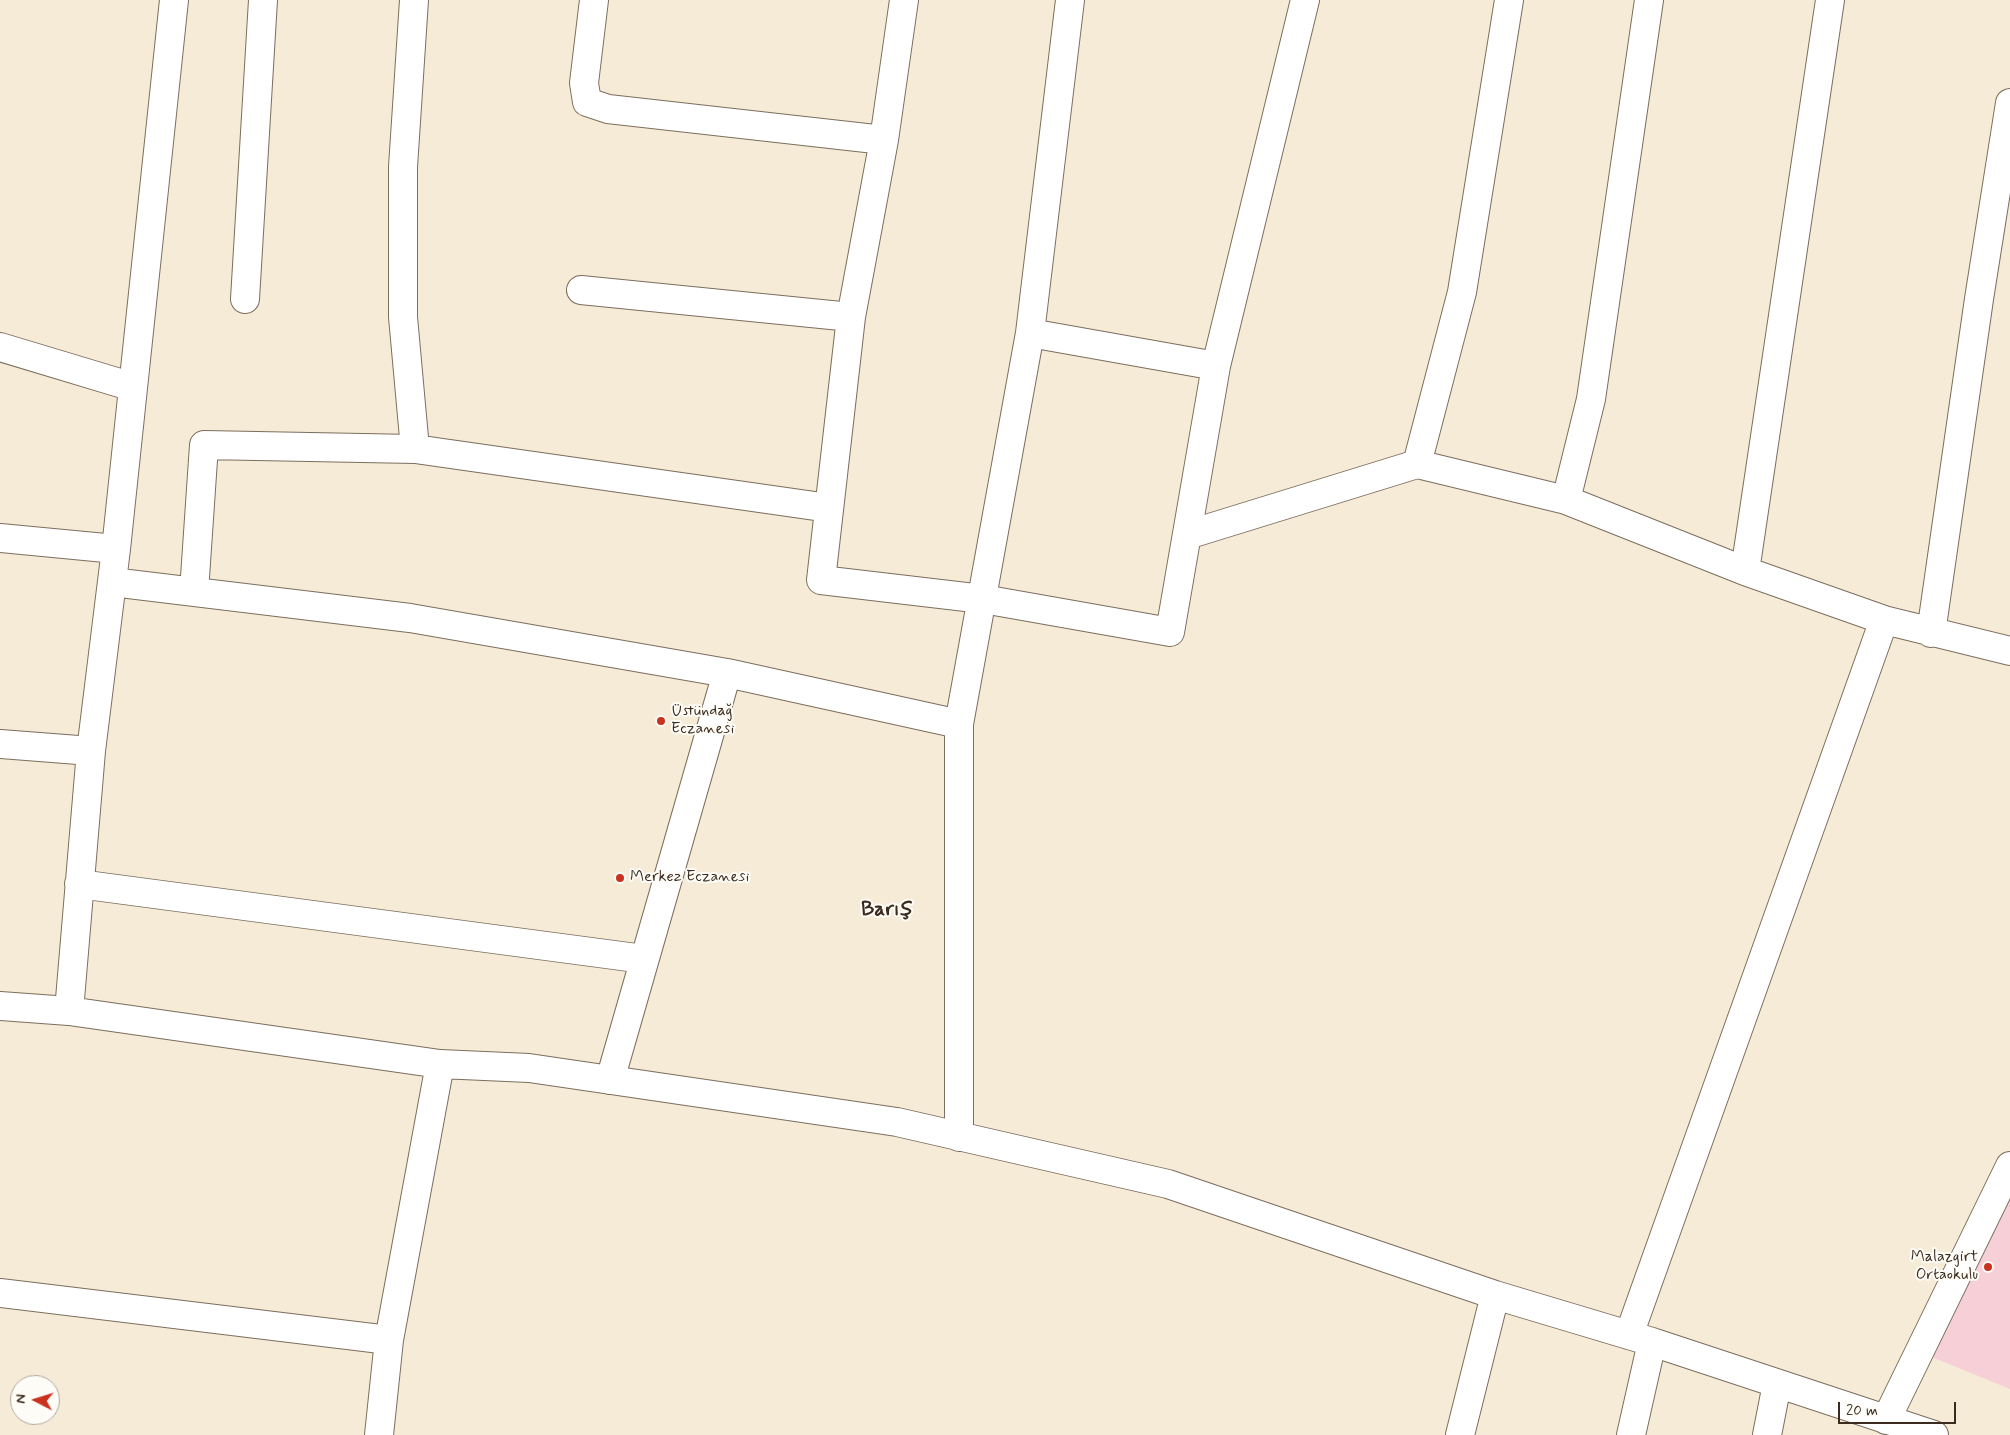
<!DOCTYPE html>
<html>
<head>
<meta charset="utf-8">
<style>
  body { margin:0 }
  #map { position:relative; width:2010px; height:1435px; overflow:hidden; background:#f6ebd6; font-family:Mynerve,sans-serif }
  canvas { display:block }
  .north { position:absolute; left:10px; top:1375px; width:50px; height:50px; box-sizing:border-box; background:#fdfcf7; border:1px solid #afa8a0; border-radius:50%; rotate:275deg; font-size:14px; font-weight:700; line-height:20px; text-align:center; color:#3b2a1e }
  .north::after { content:''; display:block; margin:auto; width:18px; height:22px; background:#c8321e; clip-path:polygon(50% 0,100% 100%,50% 72%,0 100%) }
  .scale { position:absolute; left:1838px; top:1402px; width:118px; height:22px; box-sizing:border-box; border:2px solid #3b2a1e; border-top:0; padding-left:6px; font-size:15px; line-height:18px; white-space:nowrap; color:#3b2a1e; -webkit-text-stroke:4px #fdfcf7; paint-order:stroke }
</style>
</head>
<body>
<div id="map">
<canvas width="2010" height="1435"></canvas>
<div class="north">N</div>
<div class="scale">20 m</div>
</div>
<script>
const g = document.querySelector('canvas').getContext('2d');
g.lineJoin = 'round';
function paint(path, color) {
  g.fillStyle = color;
  g.fill(path, 'evenodd');
}
function stroke(path, color, width, dash) {
  g.strokeStyle = color;
  g.lineWidth = width;
  g.lineCap = dash ? 'butt' : 'round';
  g.setLineDash(dash || []);
  g.stroke(path);
}
function drawText(font, color, halo, rows, align = 'center') {
  g.font = font + ' Mynerve,sans-serif';
  g.lineWidth = 4;
  g.setLineDash([]);
  g.textBaseline = 'middle';
  g.strokeStyle = halo;
  g.fillStyle = color;
  for (const [text, x, y, turn = 0] of rows) {
    g.save();
    g.translate(x, y);
    g.rotate((+turn || 0) * Math.PI / 180);
    g.textAlign = isNaN(turn) ? turn : align;
    if (halo) g.strokeText(text, 0, 0);
    g.fillText(text, 0, 0);
    g.restore();
  }
}
paint(new Path2D(`
  M 2010,1181 L 2010,1389 L 1922,1353 Z`), '#f6cfd7');
const street = new Path2D(`
  M 414,0 L 403,167 L 403,317 L 415,449
  M 594,0 L 584,83 L 587,102 L 608,109 L 884,140
  M 904,0 L 884,140 L 851,317 L 821,580 L 983,599 L 1170,632 L 1216,366 L 1305,0
  M 581,290 L 851,317
  M 245,299 L 263,0
  M 1030,333 L 1216,366
  M 0,347 L 133,387
  M 1417,464 L 1462,292 L 1509,0
  M 1566,500 L 1591,399 L 1649,0
  M 1187,535 L 1417,464 L 1566,500 L 1745,571 L 1884,620 L 2010,651
  M 0,538 L 116,549
  M 1745,571 L 1830,0
  M 112,582 L 410,618 L 727,673 L 959,724
  M 194,592 L 204,445 L 415,449 L 829,508
  M 1931,633 L 1979,299 L 2010,103
  M 0,744 L 91,751
  M 79,884 L 644,959
  M 0,1006 L 69,1011 L 440,1064 L 529,1068 L 897,1122 L 1168,1184 L 1495,1295 L 1652,1342 L 1934,1435
  M 69,1011 L 91,751 L 116,549 L 174,0
  M 610,1080 L 727,673
  M 959,1137 L 959,724 L 1030,333 L 1070,0
  M 0,1293 L 389,1340
  M 1629,1335 L 1884,620
  M 1886,1420 L 2010,1166
  M 379,1435 L 389,1340 L 440,1064
  M 1460,1435 L 1495,1295
  M 1631,1435 L 1652,1342
  M 1767,1435 L 1777,1384`);
stroke(street, '#7c6e5e', 30);
stroke(street, '#fff', 28);
for (const [x, y, r, color] of [
  [661,721,5,"#c8321e"],
  [620,878,5,"#c8321e"],
  [1988,1267,5,"#c8321e"]
]) {
  const dot = new Path2D();
  dot.arc(x, y, r, 0, 2 * Math.PI);
  g.fillStyle = color;
  g.fill(dot);
  stroke(dot, '#fdfcf7', 2);
}
drawText('16px', '#3b2a1e', '#fdfcf7', [
  ["Üstündağ",671,712],
  ["Eczanesi",671,730],
  ["Merkez Eczanesi",630,878],
  ["Malazgirt",1978,1258,"right"],
  ["Ortaokulu",1978,1276,"right"]
], 'left');
drawText('bold 21px', '#3b2a1e', '#fdfcf7', [
  ["Barış",887,911]
]);
</script>
</body>
</html>
